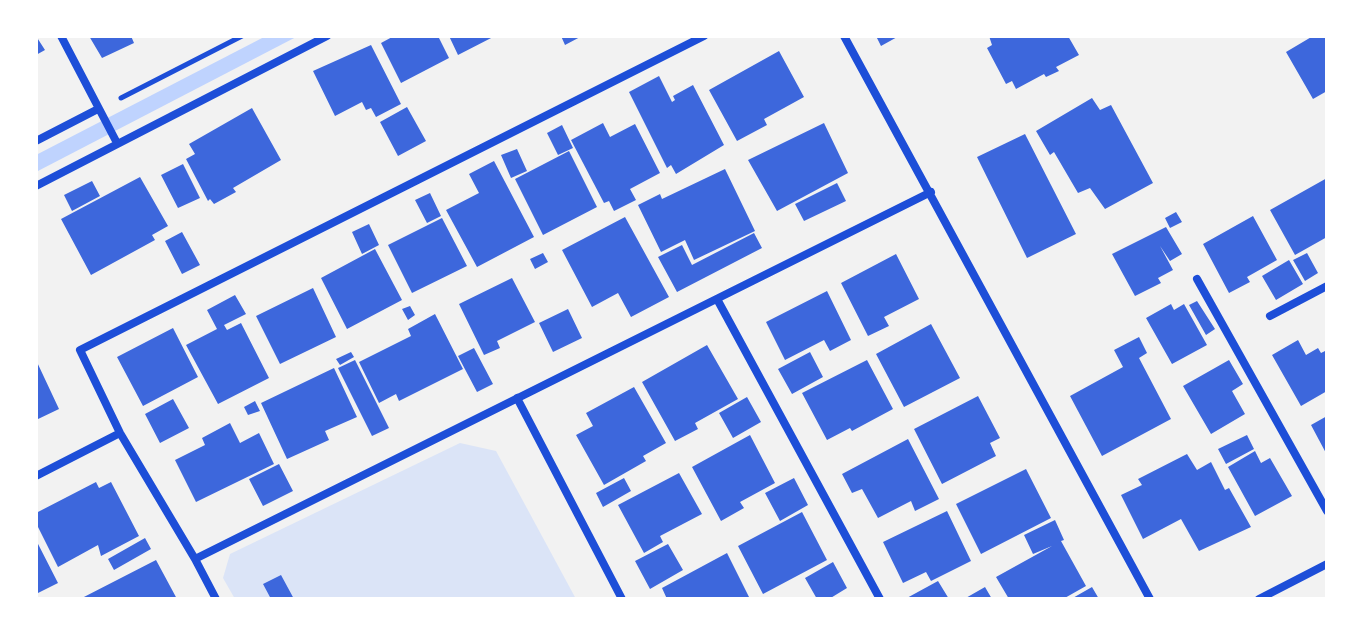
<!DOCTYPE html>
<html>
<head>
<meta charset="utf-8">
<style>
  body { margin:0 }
  #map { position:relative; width:1363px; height:635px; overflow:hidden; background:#f2f2f2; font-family:"Times New Roman",serif }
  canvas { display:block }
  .frame { position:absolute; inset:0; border:38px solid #fff; pointer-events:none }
</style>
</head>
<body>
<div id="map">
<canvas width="1363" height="635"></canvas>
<div class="frame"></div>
</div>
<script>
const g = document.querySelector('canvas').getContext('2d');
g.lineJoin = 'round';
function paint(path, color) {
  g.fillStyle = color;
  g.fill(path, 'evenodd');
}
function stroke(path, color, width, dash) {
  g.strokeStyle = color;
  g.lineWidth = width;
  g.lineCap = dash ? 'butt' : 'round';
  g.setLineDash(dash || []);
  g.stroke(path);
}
paint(new Path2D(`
  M 460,443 L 496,451 L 576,599 L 235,599 L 223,578 L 230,554 Z`), '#dbe4f7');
paint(new Path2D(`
  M 266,36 L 298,36 L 36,172 L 36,155 Z`), '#bfd3fe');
paint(new Path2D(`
  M 36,36 L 45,50 L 36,55 Z
  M 89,36 L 131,36 L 134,43 L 102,58 Z
  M 394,36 L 438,36 L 449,58 L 401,83 L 381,43 Z
  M 449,36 L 495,36 L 458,55 Z
  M 561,36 L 582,36 L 565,45 Z
  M 876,36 L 899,36 L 881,46 Z
  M 989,36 L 1068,36 L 1079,55 L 1056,67 L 1059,71 L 1046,77 L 1044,74 L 1016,89 L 1012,81 L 1006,84 L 987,48 L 992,45 Z
  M 1313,36 L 1327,36 L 1327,91 L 1313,99 L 1286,52 Z
  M 371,45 L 401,104 L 376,117 L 371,108 L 366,110 L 362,102 L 335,116 L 313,71 Z
  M 779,51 L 804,97 L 764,119 L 767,125 L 737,141 L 709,90 Z
  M 659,76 L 672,102 L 675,100 L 673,96 L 693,85 L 724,145 L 676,174 L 671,165 L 667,168 L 629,92 Z
  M 1092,98 L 1100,110 L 1111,105 L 1153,183 L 1105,209 L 1090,188 L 1078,193 L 1054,152 L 1050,155 L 1036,131 Z
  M 407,107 L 426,141 L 398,156 L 380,122 Z
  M 252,108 L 281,160 L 233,188 L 236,192 L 214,204 L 210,199 L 208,201 L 186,159 L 195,154 L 189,144 Z
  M 603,123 L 610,137 L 635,124 L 660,173 L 630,189 L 636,200 L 614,211 L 609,201 L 604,203 L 571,140 Z
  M 824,123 L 848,173 L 777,211 L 748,160 Z
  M 562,125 L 573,148 L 558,155 L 547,133 Z
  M 1025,134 L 1076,234 L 1027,258 L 977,157 Z
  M 517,149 L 527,171 L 511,178 L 501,155 Z
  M 569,151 L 597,207 L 543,235 L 515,179 Z
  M 494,161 L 534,237 L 477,267 L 446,210 L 479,193 L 469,174 Z
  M 183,164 L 200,198 L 178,208 L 161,175 Z
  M 725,169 L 755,231 L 694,260 L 685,240 L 661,252 L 638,205 L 660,194 L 662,199 Z
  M 140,177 L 168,226 L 152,235 L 155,240 L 91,275 L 61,219 Z
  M 1327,178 L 1327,237 L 1295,255 L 1270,210 Z
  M 92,181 L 100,196 L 72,211 L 64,195 Z
  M 837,183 L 846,201 L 804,221 L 795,204 Z
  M 430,193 L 441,216 L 427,223 L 415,200 Z
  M 1176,212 L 1182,222 L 1170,228 L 1165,218 Z
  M 1253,216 L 1277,260 L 1247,277 L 1250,282 L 1229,293 L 1203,244 Z
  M 625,217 L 669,297 L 631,317 L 618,293 L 592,307 L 562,250 Z
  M 442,218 L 467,266 L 412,293 L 388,245 Z
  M 369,224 L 379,245 L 362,254 L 352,232 Z
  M 1166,227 L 1182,254 L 1170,261 L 1160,246 L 1173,270 L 1158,278 L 1161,283 L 1135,296 L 1112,254 Z
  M 182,232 L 200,265 L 182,274 L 165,241 Z
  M 754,233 L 762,248 L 677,292 L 658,257 L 682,245 L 692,265 Z
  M 375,249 L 402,300 L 347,329 L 321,278 Z
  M 543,253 L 548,262 L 535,269 L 530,259 Z
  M 1307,253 L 1318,273 L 1305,281 L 1293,260 Z
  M 896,254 L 919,299 L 884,317 L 889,326 L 868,336 L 841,283 Z
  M 1289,260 L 1303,284 L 1276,300 L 1262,276 Z
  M 512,278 L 535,322 L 497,341 L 500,348 L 484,355 L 459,304 Z
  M 313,288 L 336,337 L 280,364 L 256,316 Z
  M 827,291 L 851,340 L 830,351 L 824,340 L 785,360 L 766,322 Z
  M 235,295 L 246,314 L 224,325 L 227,330 L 241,323 L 269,378 L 218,404 L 186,345 L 217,329 L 207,310 Z
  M 1197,301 L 1215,329 L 1206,335 L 1189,305 Z
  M 1171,304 L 1174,310 L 1184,304 L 1207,345 L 1172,364 L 1146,318 Z
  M 410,306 L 415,315 L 408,320 L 402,309 Z
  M 568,309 L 582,338 L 553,352 L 539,323 Z
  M 435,314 L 463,369 L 399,401 L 396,394 L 379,403 L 359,362 L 411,336 L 408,329 Z
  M 931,324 L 960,378 L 904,407 L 876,354 Z
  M 173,328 L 198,377 L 143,406 L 117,357 Z
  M 1139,337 L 1147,353 L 1139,358 L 1171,419 L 1102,456 L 1070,396 L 1123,367 L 1114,350 Z
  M 1298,340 L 1306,355 L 1318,348 L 1321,353 L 1327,350 L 1327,391 L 1301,406 L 1272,355 Z
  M 707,345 L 738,399 L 695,423 L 698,429 L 675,441 L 642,382 Z
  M 474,348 L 493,384 L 477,392 L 458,356 Z
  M 351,352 L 354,357 L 340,365 L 336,359 Z
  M 810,352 L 823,377 L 792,394 L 778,369 Z
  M 36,360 L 59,409 L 36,420 Z
  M 355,360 L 389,428 L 372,436 L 338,368 Z
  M 867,360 L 893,409 L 852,431 L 850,428 L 827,440 L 802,393 Z
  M 1229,360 L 1243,384 L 1232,391 L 1245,414 L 1211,434 L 1183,386 Z
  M 334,368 L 357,417 L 325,431 L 329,440 L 287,459 L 261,403 Z
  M 634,387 L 666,443 L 643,456 L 646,461 L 604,485 L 576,435 L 593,426 L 586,413 Z
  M 978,396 L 1000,438 L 990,443 L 996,456 L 942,484 L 914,429 Z
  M 747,397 L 761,422 L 733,438 L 719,413 Z
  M 173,399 L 189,428 L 160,443 L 145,414 Z
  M 255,401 L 260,411 L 248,415 L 244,407 Z
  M 1327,416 L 1327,455 L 1311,425 Z
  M 230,423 L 240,443 L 259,433 L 274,464 L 196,502 L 175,460 L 205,445 L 202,438 Z
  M 750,435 L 775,483 L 740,502 L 744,508 L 721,521 L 692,467 Z
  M 1247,435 L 1254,449 L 1226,464 L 1218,449 Z
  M 908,439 L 939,499 L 915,511 L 911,501 L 878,518 L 862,489 L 852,493 L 842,474 Z
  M 1255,451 L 1261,463 L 1270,458 L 1292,496 L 1255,516 L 1228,467 Z
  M 1187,454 L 1197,470 L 1211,462 L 1225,490 L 1229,488 L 1251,527 L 1199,551 L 1181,519 L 1143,539 L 1121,495 L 1142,485 L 1138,479 Z
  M 279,464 L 293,491 L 263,506 L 249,479 Z
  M 1026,469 L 1051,518 L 981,554 L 956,504 Z
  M 679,473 L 702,514 L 660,536 L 663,542 L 644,553 L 618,505 Z
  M 624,478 L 631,491 L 603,507 L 596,493 Z
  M 794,478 L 808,505 L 780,521 L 765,493 Z
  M 96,482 L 99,488 L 111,482 L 139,536 L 101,556 L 98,545 L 58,567 L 36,523 L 36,513 Z
  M 947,511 L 971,561 L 931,581 L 926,572 L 903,583 L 883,542 Z
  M 802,512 L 827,560 L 763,594 L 738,546 Z
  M 1055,520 L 1064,540 L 1061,541 L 1086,586 L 1063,599 L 1009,599 L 996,577 L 1052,546 L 1033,554 L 1024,535 Z
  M 145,538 L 151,549 L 114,570 L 108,559 Z
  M 36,540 L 58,583 L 36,594 Z
  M 668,544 L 683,570 L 650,589 L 635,561 Z
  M 727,553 L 750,599 L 667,599 L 662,588 Z
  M 156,560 L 177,599 L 80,599 Z
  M 833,562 L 847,588 L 829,599 L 817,599 L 805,578 Z
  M 281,575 L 294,599 L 271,599 L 263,584 Z
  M 938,581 L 949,599 L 905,599 Z
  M 985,587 L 992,599 L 964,599 Z
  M 1092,587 L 1099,599 L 1071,599 Z`), '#3d67dc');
stroke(new Path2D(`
  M 121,98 L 242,36`), '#1d4ed8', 5);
stroke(new Path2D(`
  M 61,36 L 117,143
  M 844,36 L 1150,599
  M 36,141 L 98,109
  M 36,186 L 327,36
  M 1197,279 L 1327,511
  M 717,299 L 880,599
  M 1270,316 L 1327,286
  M 517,398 L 622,599
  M 36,476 L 120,433
  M 195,559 L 931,192
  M 216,599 L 195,559 L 120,433 L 80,350 L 704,36
  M 1259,599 L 1327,564`), '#1d4ed8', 8);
</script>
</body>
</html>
